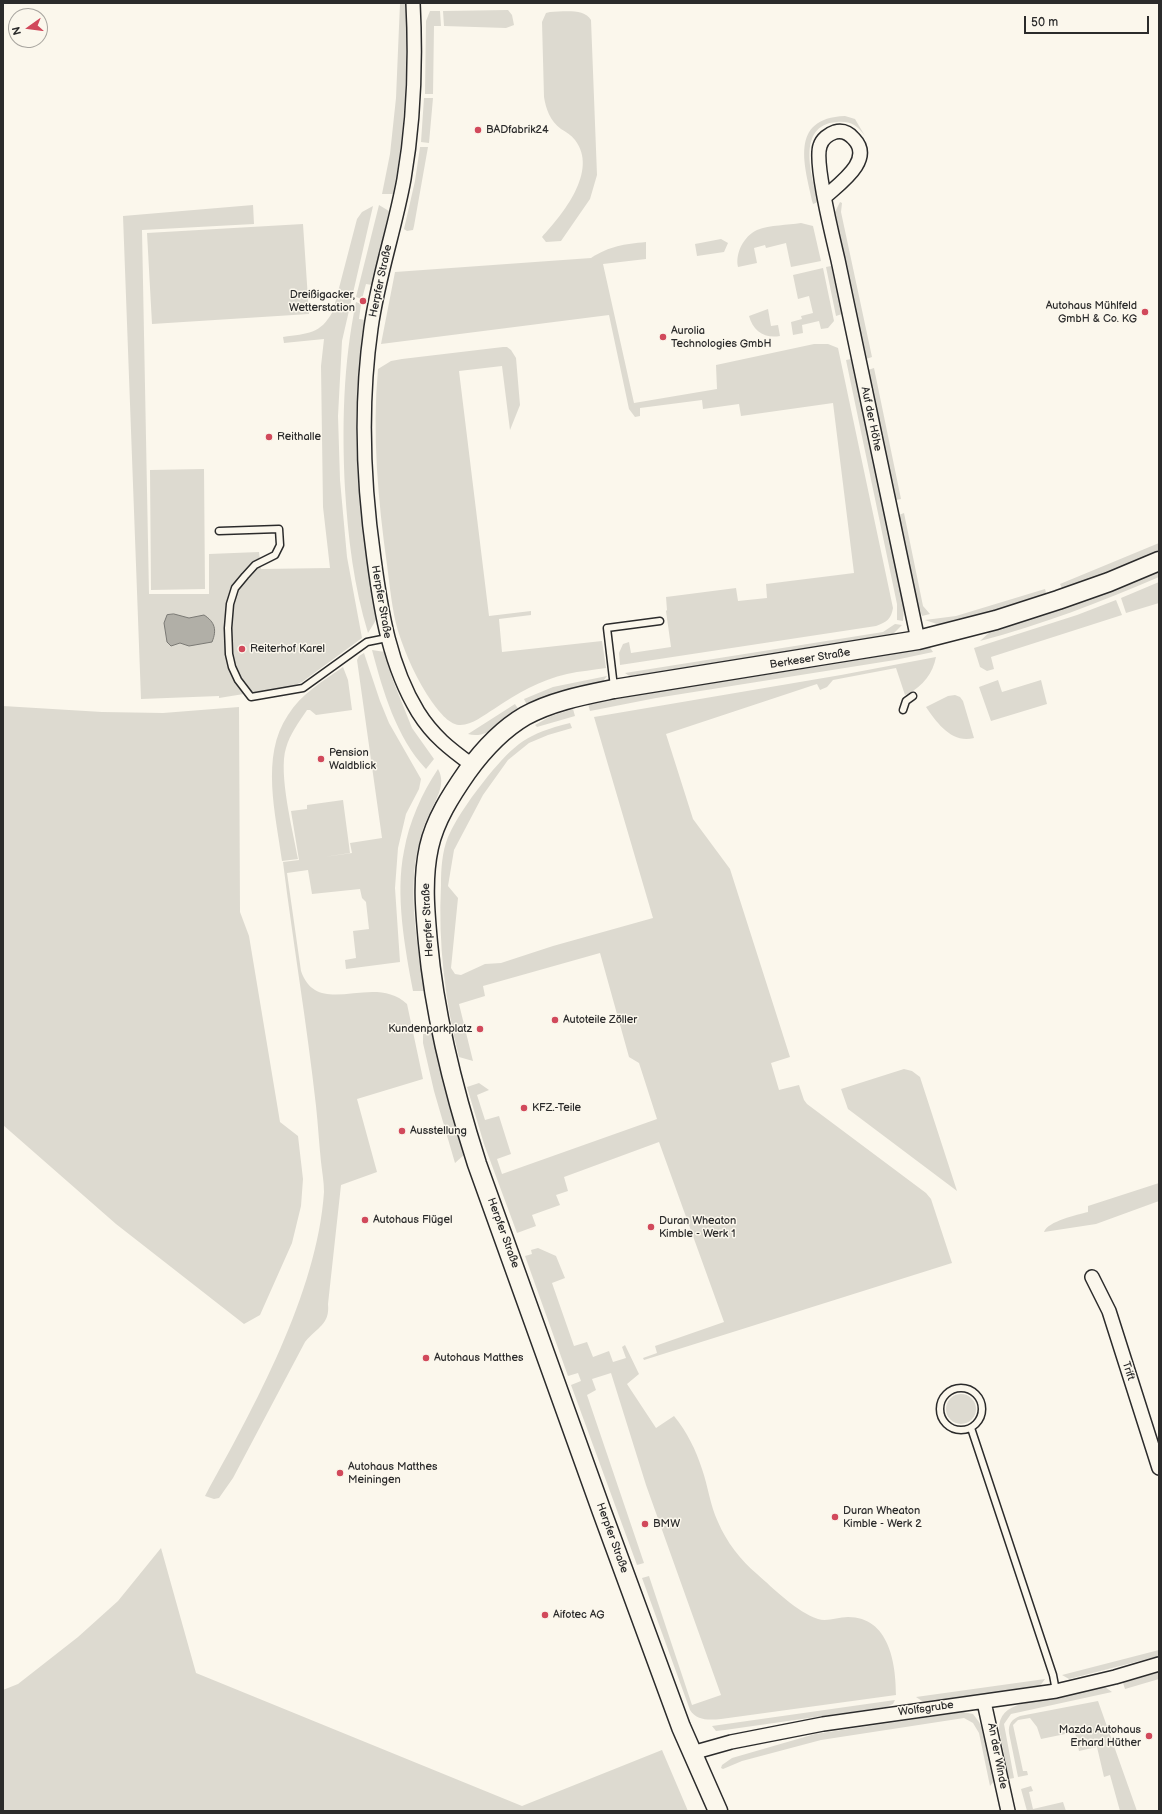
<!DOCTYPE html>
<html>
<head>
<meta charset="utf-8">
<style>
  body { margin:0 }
  #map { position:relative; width:1162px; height:1814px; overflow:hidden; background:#fbf7ec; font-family:"Balsamiq Sans",sans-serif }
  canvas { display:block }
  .frame { position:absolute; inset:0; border:4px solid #2b2b2b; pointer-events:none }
  .north { position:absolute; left:8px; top:8px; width:40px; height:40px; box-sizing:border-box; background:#fbf7ec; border:1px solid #a8a59f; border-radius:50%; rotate:256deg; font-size:11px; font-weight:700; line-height:16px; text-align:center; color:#2b2b2b }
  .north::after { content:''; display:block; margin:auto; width:14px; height:18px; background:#d1495b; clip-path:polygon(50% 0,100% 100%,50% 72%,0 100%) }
  .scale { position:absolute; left:1024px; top:16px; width:125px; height:18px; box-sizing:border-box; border:2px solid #2b2b2b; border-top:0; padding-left:5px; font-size:12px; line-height:14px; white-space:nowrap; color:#2b2b2b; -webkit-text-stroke:3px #fbf7ec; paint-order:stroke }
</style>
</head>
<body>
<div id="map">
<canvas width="1162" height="1814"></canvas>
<div class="frame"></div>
<div class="north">N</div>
<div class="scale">50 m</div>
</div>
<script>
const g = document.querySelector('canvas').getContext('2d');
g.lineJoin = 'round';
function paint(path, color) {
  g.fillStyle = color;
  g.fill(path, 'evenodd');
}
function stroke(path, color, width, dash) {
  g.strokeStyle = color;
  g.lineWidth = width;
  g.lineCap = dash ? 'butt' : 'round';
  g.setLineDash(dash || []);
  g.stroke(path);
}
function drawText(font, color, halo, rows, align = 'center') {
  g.font = font + ' "Balsamiq Sans",sans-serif';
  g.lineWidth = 3;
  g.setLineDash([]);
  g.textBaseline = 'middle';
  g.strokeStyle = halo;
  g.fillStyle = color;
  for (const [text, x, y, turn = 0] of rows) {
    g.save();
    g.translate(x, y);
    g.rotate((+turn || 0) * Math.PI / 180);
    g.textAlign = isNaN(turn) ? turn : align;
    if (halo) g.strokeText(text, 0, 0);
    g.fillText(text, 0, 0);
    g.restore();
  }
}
paint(new Path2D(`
  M 400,3 L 406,3 C 407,67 406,131 393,194 L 382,194 L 390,154 L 396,98 Z
  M 508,10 L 512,15 L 514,25 L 506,28 L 444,26 L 443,11 Z
  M 430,11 L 440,11 L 441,26 L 434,26 L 433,94 L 425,94 L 426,21 Z
  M 550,12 C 562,12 584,8 591,20 L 597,175 L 590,199 L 561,241 L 546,242 L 542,237 C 562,215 599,171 575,140 C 571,135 566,132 561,129 C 550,121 546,109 544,97 L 542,22 L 546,13 Z
  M 424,98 L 433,98 L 429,143 L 421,142 Z
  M 845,116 L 855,119 L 865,136 C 857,125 850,121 837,122 C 795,125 812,177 818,202 L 813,204 C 805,167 788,118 845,116 Z
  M 420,147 L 428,147 L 414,226 L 413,230 L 407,231 L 404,229 L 415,181 Z
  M 840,202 L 842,203 L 841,212 L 872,357 L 866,359 L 835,212 Z
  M 253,205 L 254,224 L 142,230 L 149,594 L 209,594 L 209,554 L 259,552 L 261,569 L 330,568 L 323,507 L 321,366 L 324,339 L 284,343 L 283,337 C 308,333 320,335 333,311 L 357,219 L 362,212 L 373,206 L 342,341 L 338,416 L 340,480 L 347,557 L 362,638 L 302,682 L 293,686 L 219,698 L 219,696 L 141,699 L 123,216 Z
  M 379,205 L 389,211 L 372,285 L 366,284 L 362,299 L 356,297 Z
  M 801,223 L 813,226 L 821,261 L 791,267 L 786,243 L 766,248 L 765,245 L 754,248 L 757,263 L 738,267 C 735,253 744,236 757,230 C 770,225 788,225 801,223 Z
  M 303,224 L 309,314 L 152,324 L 147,233 Z
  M 721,239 L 728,243 L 724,252 L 697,256 L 695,244 Z
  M 646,242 L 646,259 L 603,264 L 634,403 L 717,389 L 716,365 L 814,344 L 828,344 L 838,348 L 893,608 C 891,619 887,622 876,626 L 620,665 L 619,653 L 623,644 L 629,642 L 631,653 L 671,647 L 666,611 L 667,610 L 666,597 L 736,588 L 738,601 L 767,598 L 766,584 L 854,573 L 833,403 L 741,416 L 739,404 L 703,409 L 702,400 L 640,408 L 640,416 L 635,417 L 629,409 L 609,315 L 381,344 L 395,272 L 591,258 C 610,246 624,244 646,242 Z
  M 831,266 L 842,314 L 836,316 L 826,267 Z
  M 823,268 L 834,321 L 828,328 L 821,329 L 819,321 L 802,325 L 803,333 L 793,335 L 791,322 L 802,319 L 801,316 L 813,313 L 809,296 L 798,299 L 793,275 Z
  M 356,302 L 361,304 L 359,319 L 365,320 C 360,356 356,393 356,429 C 356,493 368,557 376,620 L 368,633 C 354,587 348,538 345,489 C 342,426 343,365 356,302 Z
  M 768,309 L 771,326 L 778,325 L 780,336 C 765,339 753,331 749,316 Z
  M 503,347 L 507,347 L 511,350 L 516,358 L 520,405 L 510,430 L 502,366 L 459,371 L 489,616 L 531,611 L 531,615 L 499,619 L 502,652 L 602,641 L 606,668 C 594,670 580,671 567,674 C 541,680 517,693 494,709 C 484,715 471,726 459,725 C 448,724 438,710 432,702 C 417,680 406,656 398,631 C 392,610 390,587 387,565 C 378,500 372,434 378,369 L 391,361 L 402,359 Z
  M 851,359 L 904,607 L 903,621 L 897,620 L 897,604 L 846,360 Z
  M 874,368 L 901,499 L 895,500 L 868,370 Z
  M 204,469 L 205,589 L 151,590 L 150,470 Z
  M 904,513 L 923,606 L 930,614 L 922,616 L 916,599 L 899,515 Z
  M 1159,543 L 1159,551 L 1063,590 L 1060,584 Z
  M 1159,569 L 1159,577 C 1101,602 1041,625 980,641 L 991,631 L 1031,618 Z
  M 1159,582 L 1159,603 L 1126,613 L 1121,598 Z
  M 1045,589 L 1047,596 L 991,613 L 940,625 L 925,620 L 956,616 Z
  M 1116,600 L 1122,615 L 991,657 L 994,669 L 987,671 L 980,667 L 974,648 L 1077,615 Z
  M 895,624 L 902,625 L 891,636 L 632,678 L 625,673 L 883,632 Z
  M 929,646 L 933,652 L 895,660 L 656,698 L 590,711 L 588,704 C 701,681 817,671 929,646 Z
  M 372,650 L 385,652 L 392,678 L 412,728 L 434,759 L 426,769 C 396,737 383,691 372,650 Z
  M 364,653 L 380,701 L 389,723 L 421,779 L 419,789 L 406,814 L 398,848 L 395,888 L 400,962 L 346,969 L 345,960 L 356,958 L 353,931 L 369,929 L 366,902 L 362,898 L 360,889 L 312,894 L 308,870 L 287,873 L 301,971 C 318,1020 373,972 407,1004 L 423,1079 L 357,1099 L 377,1172 L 341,1185 L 328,1304 C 330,1325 317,1327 305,1342 L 233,1478 L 219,1498 L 214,1499 L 205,1496 C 254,1407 317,1294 324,1192 C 324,1182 322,1171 321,1162 C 319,1143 318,1124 316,1106 C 307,1024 293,943 283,862 L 299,860 L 291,811 L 307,809 L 307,805 L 343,800 L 350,853 L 324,857 L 352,853 L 350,843 L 382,838 L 357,660 L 359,656 Z
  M 936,657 C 933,673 923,686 908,694 L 905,695 L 896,668 L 833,680 L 827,687 L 820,690 L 817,684 L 666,734 L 693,819 L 730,869 L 790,1057 L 771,1063 L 779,1090 L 799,1085 L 804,1100 L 807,1104 L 926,1193 L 931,1199 L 952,1263 L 644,1360 L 643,1358 L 657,1353 L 655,1346 L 724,1322 L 659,1142 L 564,1177 L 568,1191 L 556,1195 L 560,1205 L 532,1215 L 536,1226 L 517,1233 L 484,1144 L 467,1087 L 479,1083 L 489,1090 L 477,1095 L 485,1120 L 499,1116 L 511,1154 L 497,1159 L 502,1174 L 657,1119 L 639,1063 L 629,1057 L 600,953 L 483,986 L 485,996 L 459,1004 L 473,1061 L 459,1057 C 445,1001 438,943 441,885 C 441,869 442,852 448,837 C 458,815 473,795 488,776 C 516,743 526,734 570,723 L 572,728 L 548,735 L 529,743 L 508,760 L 483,795 L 454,850 L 448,886 L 458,898 L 451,968 L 455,974 L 461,975 L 485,964 L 501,963 L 553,946 L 653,918 L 594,717 L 841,675 Z
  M 343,667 L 348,680 L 352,710 L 316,715 L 310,710 L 307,710 C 299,722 290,734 286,748 C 278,773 293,831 298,859 L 282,861 C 276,815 260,756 288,715 C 301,694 323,681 343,667 Z
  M 607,676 L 601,684 L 553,694 L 527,705 L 524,699 L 553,687 Z
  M 998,680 L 1002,692 L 1041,680 L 1047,704 L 991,721 L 979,687 Z
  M 955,695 L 960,697 L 963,701 L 974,738 C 952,744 937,723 926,707 L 948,696 Z
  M 515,704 L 519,710 C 505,720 487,740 468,734 Z
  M 3,706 L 102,712 L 163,713 L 239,707 L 240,912 L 249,936 L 280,1122 L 298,1136 L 303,1179 L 301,1206 L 292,1243 L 260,1315 L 244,1324 L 116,1224 L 3,1125 Z
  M 573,709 L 575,716 L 537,727 L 535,725 L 551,716 Z
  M 438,769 C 447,785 435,800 429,815 C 424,824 421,834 419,844 C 407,889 417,945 425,991 L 413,991 C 405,948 395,895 404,851 C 409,822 422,793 438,769 Z
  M 433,1033 L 465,1154 L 455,1163 L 434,1091 L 423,1043 L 423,1034 Z
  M 904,1069 L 912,1071 L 920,1077 L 957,1191 L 848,1109 L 841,1089 Z
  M 1159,1183 L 1159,1201 L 1096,1224 L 1044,1232 C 1048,1221 1077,1215 1088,1212 L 1088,1206 Z
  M 538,1248 L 556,1256 L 565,1278 L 552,1283 L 574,1346 L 587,1342 L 593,1357 L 609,1351 L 613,1362 L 626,1358 L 622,1347 L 625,1345 L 639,1374 L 627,1384 L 656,1428 L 674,1416 C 687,1432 696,1450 702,1469 C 708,1486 710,1505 718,1522 C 726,1541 741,1561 757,1574 C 774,1589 797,1612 818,1619 C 827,1622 838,1617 848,1617 C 889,1617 896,1663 896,1695 L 721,1719 C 709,1720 697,1721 690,1710 L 642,1578 L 649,1576 L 692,1705 L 721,1695 L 646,1485 L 611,1373 L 592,1379 L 596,1390 L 587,1395 L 644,1563 L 637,1565 L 571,1385 L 581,1381 L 578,1373 L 568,1376 L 525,1256 L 532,1254 L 531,1250 Z
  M946 1409a15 15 0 1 1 30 0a15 15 0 1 1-30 0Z
  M 161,1548 L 196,1673 L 522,1806 L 662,1750 L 688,1811 L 3,1811 L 3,1690 L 18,1684 L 78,1637 L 118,1601 Z
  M 1159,1650 L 1159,1656 L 1069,1679 L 1062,1675 Z
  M 1159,1672 L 1159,1679 L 1125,1689 L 1123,1683 Z
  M 1045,1679 L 1040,1686 L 929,1702 L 922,1701 L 916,1697 Z
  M 1105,1687 L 1112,1692 L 1011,1714 L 1004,1724 L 1014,1778 L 1009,1779 L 999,1729 C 999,1715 1007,1708 1021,1704 Z
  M 895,1700 L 893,1704 L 886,1707 L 725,1730 L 716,1731 L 712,1726 Z
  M 1098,1701 L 1137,1811 L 1120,1811 L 1110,1775 L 1104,1777 L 1097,1747 L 1079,1751 L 1075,1732 L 1041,1739 L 1037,1727 L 1030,1718 L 1018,1720 L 1013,1725 L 1023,1771 L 1027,1771 L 1028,1775 L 1018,1777 L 1009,1733 C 1008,1724 1012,1719 1020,1716 Z
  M 963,1712 L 973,1714 L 979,1722 L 984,1733 L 994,1781 L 990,1786 L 979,1733 L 973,1723 L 964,1718 L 821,1740 L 742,1761 L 723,1769 L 721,1768 L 722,1765 L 732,1758 L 815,1734 Z
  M 1031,1786 L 1033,1791 L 1029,1792 L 1033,1809 L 1063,1802 L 1066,1811 L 1027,1811 L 1021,1789 Z`), '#dddad0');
const water = new Path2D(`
  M 174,614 L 189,618 L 204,615 C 215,622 217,630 212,642 L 189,646 L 180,643 L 171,646 L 167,642 L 164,623 L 167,615 Z`);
paint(water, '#b1afa7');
stroke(water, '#7b7a75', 1);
const lane = new Path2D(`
  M 219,531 L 279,529 L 280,545 L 275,555 L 255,565 L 245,576 L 235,588 L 230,604 L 228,628 L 229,654 L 232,667 L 238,680 L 251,697 L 303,688 L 367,642 L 387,638
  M 614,687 L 607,628 L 660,621
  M 903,710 L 906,701 L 913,696
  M940 1409a21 21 0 1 1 42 0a21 21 0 1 1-42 0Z
  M 971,1428 L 1053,1675 L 1056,1691`);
const street = new Path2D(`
  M 413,3 C 416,62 414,121 404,179 C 395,229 378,277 371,328 C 360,405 363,482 374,559 C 381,612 390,666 418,712 C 433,736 450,749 472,765
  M 825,197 C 840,183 874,160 854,139 C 849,133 843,130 835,132 C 829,134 822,139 820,146 C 814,163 833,238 838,260 L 918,640
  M 1092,1277 L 1109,1311 L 1159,1468
  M 984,1702 L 1008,1811
  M 692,1753 L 731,1742 L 823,1724 L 1056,1691 L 1115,1677 L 1159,1664`);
const secondary = new Path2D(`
  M 718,1811 L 681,1727 L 602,1512 L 477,1164 C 454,1092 435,1019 428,943 C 425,911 422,879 429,847 C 435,820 451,795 467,772 C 483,750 501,730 525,716 C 552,701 585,695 614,689 L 918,640 L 996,620 L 1058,600 L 1109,582 L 1159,561`);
stroke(lane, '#2b2b2b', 9);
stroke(street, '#2b2b2b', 16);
stroke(secondary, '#2b2b2b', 21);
stroke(lane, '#fbf7ec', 6);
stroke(street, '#fbf7ec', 13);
stroke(secondary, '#fbf7ec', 18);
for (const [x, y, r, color] of [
  [478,130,4,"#d1495b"],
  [363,301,4,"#d1495b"],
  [1145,312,4,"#d1495b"],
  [663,337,4,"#d1495b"],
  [269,437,4,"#d1495b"],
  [242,649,4,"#d1495b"],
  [321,759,4,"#d1495b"],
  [555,1020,4,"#d1495b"],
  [480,1029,4,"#d1495b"],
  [524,1108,4,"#d1495b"],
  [402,1131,4,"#d1495b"],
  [365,1220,4,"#d1495b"],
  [651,1227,4,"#d1495b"],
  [426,1358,4,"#d1495b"],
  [340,1473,4,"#d1495b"],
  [835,1517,4,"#d1495b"],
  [645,1524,4,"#d1495b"],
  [545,1615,4,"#d1495b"],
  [1149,1736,4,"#d1495b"]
]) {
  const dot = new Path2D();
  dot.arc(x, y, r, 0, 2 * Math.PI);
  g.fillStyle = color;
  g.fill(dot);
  stroke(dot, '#fbf7ec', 1.5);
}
drawText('11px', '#2b2b2b', '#fbf7ec', [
  ["BADfabrik24",486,130],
  ["Dreißigacker,",355,295,"right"],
  ["Wetterstation",355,308,"right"],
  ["Autohaus Mühlfeld",1137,306,"right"],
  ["GmbH & Co. KG",1137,319,"right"],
  ["Aurolia",671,331],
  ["Technologies GmbH",671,344],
  ["Reithalle",277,437],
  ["Reiterhof Karel",250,649],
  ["Pension",329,753],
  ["Waldblick",329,766],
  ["Autoteile Zöller",563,1020],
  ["Kundenparkplatz",472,1029,"right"],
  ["KFZ.-Teile",532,1108],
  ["Ausstellung",410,1131],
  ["Autohaus Flügel",373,1220],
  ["Duran Wheaton",659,1221],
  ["Kimble - Werk 1",659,1234],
  ["Autohaus Matthes",434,1358],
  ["Autohaus Matthes",348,1467],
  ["Meiningen",348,1480],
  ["Duran Wheaton",843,1511],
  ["Kimble - Werk 2",843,1524],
  ["BMW",653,1524],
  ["Aifotec AG",553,1615],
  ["Mazda Autohaus",1141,1730,"right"],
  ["Erhard Hüther",1141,1743,"right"]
], 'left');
drawText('11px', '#2b2b2b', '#fbf7ec', [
  ["Herpfer Straße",381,281,-78],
  ["Auf der Höhe",871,419,78],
  ["Herpfer Straße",381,602,80],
  ["Berkeser Straße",810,659,-9],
  ["Herpfer Straße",428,920,-93],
  ["Herpfer Straße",503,1233,70],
  ["Trift",1128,1371,72],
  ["Herpfer Straße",612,1538,70],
  ["Wolfsgrube",926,1709,-8],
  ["An der Winde",997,1756,79]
]);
</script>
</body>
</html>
